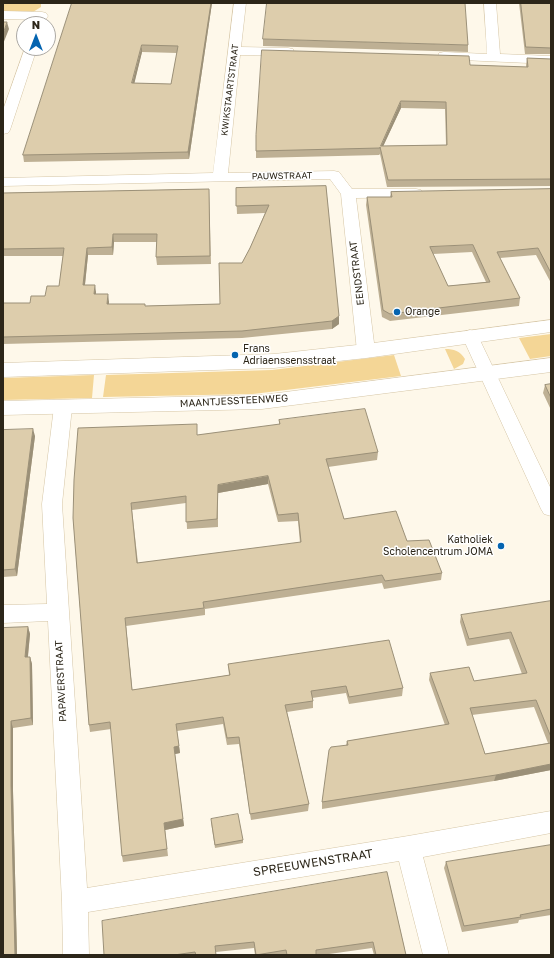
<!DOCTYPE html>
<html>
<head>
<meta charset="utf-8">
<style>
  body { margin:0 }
  #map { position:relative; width:554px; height:958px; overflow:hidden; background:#fef8ea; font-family:"Golos Text",sans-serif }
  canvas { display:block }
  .frame { position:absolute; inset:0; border:4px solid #2c2619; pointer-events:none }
  .north { position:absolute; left:16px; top:16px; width:40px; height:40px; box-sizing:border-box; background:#fff; border:1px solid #aba8a3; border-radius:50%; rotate:0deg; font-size:11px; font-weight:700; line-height:16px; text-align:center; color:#2c2619 }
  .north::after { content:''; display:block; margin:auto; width:14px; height:18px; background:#0464b0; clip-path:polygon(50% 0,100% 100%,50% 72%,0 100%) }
</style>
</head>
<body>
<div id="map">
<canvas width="554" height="958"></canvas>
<div class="frame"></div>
<div class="north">N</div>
</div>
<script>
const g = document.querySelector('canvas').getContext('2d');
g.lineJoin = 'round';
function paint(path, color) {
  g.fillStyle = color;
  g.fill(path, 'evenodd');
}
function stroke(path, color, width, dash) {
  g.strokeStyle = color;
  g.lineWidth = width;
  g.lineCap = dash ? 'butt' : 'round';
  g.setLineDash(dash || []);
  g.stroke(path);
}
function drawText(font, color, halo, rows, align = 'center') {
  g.font = font + ' "Golos Text",sans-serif';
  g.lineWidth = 3;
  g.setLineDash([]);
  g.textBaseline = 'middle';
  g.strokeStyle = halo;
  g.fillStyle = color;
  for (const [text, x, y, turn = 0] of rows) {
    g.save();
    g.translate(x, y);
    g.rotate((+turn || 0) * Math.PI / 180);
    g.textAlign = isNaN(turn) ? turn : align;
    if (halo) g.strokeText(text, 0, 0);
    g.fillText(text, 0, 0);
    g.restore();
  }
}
paint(new Path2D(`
  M 3,3 L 37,3 L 41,4 L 41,7 L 33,12 L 3,11 Z
  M 551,334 L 551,356 L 530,359 L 519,338 Z
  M 445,349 C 454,349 460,351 465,359 L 463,364 L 454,369 Z
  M 394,355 L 401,376 L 253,394 L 103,397 L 106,375 L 272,370 Z
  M 94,375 L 92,398 L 3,400 L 3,378 Z`), '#f4d696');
const street = new Path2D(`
  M 234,3 L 246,3 L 241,47 L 288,48 L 293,49 L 294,52 L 293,55 L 288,56 L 240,55 L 228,173 L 334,171 L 339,172 L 352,189 L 416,189 L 421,190 L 423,193 L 421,196 L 416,197 L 356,198 L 375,351 L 372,355 L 366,357 L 360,355 L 357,351 L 341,194 L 330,179 L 3,186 L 3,178 L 213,173 Z
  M 484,3 L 496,3 L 500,54 L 551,56 L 551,64 L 439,59 L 438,56 L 439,53 L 444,52 L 487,54 Z
  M 3,11 L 42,12 L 46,13 L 48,16 L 46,19 L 42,20 L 3,19 Z
  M 25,48 L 37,48 L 10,130 L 8,133 L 3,134 L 3,110 Z
  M 470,330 L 476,332 L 478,336 L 551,489 L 551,516 L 544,514 L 541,509 L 462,336 L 464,332 Z
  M 63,401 L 69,403 L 72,407 L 62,504 L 87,888 L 408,836 L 551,811 L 551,833 L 423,857 L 449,955 L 423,955 L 399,861 L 88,912 L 89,955 L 63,955 L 62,902 L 48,621 L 3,623 L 3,605 L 47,604 L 42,504 L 54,407 L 57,403 Z`);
const secondary = new Path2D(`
  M 551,320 L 551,332 L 366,358 L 274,368 L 3,377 L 3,363 L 274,354 L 366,344 Z
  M 551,358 L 551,372 L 262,409 L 3,415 L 3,401 L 262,395 Z`);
stroke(street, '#d5c5a5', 1);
stroke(secondary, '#d5c5a5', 1);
paint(street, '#fff');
paint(secondary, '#fff');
paint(new Path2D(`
  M 72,3 L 212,3 L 189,159 L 24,162 L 23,155 ZM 142,52 L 177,53 L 171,84 L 134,83 Z
  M 519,3 L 551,3 L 551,54 L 525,54 Z
  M 263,39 L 468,45 L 468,52 L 263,46 Z
  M 527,58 L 551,59 L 551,186 L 387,187 L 380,154 L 379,155 L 256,158 L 256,135 L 470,65 L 526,67 L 526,65 ZM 401,108 L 445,109 L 446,145 L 383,146 Z
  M 326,186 L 339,324 L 332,329 L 242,338 L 3,344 L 3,303 L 30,303 L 45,296 L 59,286 L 63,256 L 3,256 L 3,193 L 209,189 L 211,264 L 157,265 L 156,257 L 157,242 L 114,242 L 113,255 L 88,255 L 85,285 L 96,292 L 96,294 L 109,302 L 109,304 L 145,306 L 220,304 L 250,248 L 265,213 L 237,214 L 236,188 Z
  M 551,189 L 551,283 L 536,255 L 500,258 L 520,298 L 519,306 L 390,321 L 382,317 L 366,205 L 367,197 L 390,197 L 391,192 ZM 472,252 L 486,282 L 448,286 L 433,254 Z
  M 551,384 L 551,410 L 543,393 L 545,385 Z
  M 279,420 L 378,452 L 377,460 L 328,467 L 344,519 L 407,541 L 442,573 L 441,580 L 384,589 L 382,583 L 205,609 L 205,615 L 126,626 L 132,690 L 229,675 L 228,664 L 403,688 L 402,696 L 349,704 L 346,693 L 312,698 L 313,701 L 313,708 L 287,712 L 309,804 L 308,811 L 251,820 L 239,744 L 227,745 L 223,724 L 177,731 L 180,753 L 175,754 L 184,826 L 165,830 L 168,856 L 123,862 L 122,856 L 111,729 L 90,732 L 89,725 L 73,518 L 198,435 L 279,425 ZM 268,484 L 278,522 L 298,521 L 300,543 L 138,563 L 132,510 L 186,503 L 187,529 L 218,527 L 218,493 Z
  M 3,430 L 35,436 L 17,576 L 3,577 Z
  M 551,601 L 551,770 L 494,781 L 322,809 L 322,802 L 346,745 L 347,741 L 445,725 L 429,680 L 430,673 L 474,681 L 522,674 L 509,639 L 467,646 L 460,622 L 461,615 ZM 534,707 L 548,743 L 485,754 L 472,715 Z
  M 28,627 L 30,634 L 28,657 L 30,657 L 32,664 L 33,725 L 13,728 L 13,791 L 17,955 L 3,955 L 3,628 Z
  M 211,822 L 243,840 L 243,843 L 215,848 Z
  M 551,845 L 551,915 L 519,920 L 518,923 L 462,932 L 444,868 L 446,862 Z
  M 387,872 L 406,955 L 374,955 L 372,948 L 322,955 L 255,955 L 254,948 L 216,952 L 216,955 L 104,955 Z`), '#beb094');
paint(new Path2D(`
  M 211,3 L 212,3 L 189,159 L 188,152 Z
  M 7,22 L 9,29 L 3,44 L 3,34 Z
  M 142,45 L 142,52 L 133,89 L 132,83 Z
  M 401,101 L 401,108 L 381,151 L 381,146 Z
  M 113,234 L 114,242 L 113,255 L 112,247 Z
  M 87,248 L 88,255 L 84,293 L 83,285 Z
  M 95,285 L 96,292 L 95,302 L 94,294 Z
  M 108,294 L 109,302 L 108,312 L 107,304 Z
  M 339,316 L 339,324 L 332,329 L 332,321 Z
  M 33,429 L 35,436 L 17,576 L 15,569 Z
  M 268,476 L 268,484 L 218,493 L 218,527 L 218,485 Z
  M 125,618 L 126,626 L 133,697 L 132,690 Z
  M 28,627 L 30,634 L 27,664 L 25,657 Z
  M 30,657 L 32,664 L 33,725 L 31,718 Z
  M 11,721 L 13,728 L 13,791 L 17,955 L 15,955 L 11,785 Z
  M 179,746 L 180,753 L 175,754 L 174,747 Z
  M 551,764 L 551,770 L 494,781 L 496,775 Z
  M 183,819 L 184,826 L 165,830 L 168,856 L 164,823 Z`), '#9b9078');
const building = new Path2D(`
  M 72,3 L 211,3 L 188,152 L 23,155 ZM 142,45 L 178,46 L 171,84 L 132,83 Z
  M 267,3 L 465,3 L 468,45 L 263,39 Z
  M 521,3 L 551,3 L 551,48 L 526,47 Z
  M 3,22 L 7,22 L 3,34 Z
  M 262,50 L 469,56 L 470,65 L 528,67 L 527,58 L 551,59 L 551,179 L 388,180 L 380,147 L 380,148 L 256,151 L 256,135 ZM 401,101 L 446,102 L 447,145 L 381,146 Z
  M 326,186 L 339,316 L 332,321 L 242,331 L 3,337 L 3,303 L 30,303 L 31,296 L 45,296 L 47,286 L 59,286 L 64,248 L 3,249 L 3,193 L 209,189 L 210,256 L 156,257 L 157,234 L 113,234 L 112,247 L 87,248 L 83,285 L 95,285 L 94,294 L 108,294 L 107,304 L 145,304 L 145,306 L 220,304 L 219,263 L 242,263 L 250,248 L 269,205 L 236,206 L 236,188 Z
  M 551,189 L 551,273 L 538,248 L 497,252 L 520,298 L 390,314 L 383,310 L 367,197 L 392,197 L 391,192 ZM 473,245 L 490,282 L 448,286 L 430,247 Z
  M 551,384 L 551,398 L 545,385 Z
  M 365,409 L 378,452 L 326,459 L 344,519 L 396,511 L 407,541 L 429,540 L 442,573 L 385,581 L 382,575 L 203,602 L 204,608 L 125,618 L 132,690 L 230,675 L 228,664 L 389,640 L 403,688 L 349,697 L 346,686 L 311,691 L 313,701 L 285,705 L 309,804 L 250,814 L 239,737 L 227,738 L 223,717 L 176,724 L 179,746 L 174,747 L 183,819 L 164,823 L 167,849 L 122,856 L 110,722 L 89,725 L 73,518 L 74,480 L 78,428 L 197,424 L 197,435 L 280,424 L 279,420 ZM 268,476 L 278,515 L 298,513 L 301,542 L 137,563 L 131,503 L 186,496 L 186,522 L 217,519 L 218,485 Z
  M 33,429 L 15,569 L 3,570 L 3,430 Z
  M 551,601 L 551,737 L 536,700 L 470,708 L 485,754 L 551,743 L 551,764 L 496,775 L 322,802 L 329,750 L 331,747 L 348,745 L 347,741 L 449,724 L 430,673 L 469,667 L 474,681 L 527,673 L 511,632 L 469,639 L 461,615 Z
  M 28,627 L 25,657 L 30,657 L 31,718 L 11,721 L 11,785 L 15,955 L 3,955 L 3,628 Z
  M 238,814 L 243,840 L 215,845 L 211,819 Z
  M 551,845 L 551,909 L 520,915 L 521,917 L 464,926 L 446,862 Z
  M 387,872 L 406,955 L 376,955 L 373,942 L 316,950 L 316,955 L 287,955 L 286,950 L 256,955 L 254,942 L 215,946 L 216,955 L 196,955 L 195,952 L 174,955 L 104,955 L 102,921 Z`);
paint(building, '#ddcdac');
stroke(building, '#9b9078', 1);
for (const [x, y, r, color] of [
  [397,312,4,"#0464b0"],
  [235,355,4,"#0464b0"],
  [501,546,4,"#0464b0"]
]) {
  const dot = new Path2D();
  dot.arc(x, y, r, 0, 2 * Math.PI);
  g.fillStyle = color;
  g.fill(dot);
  stroke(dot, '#fff', 1.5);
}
drawText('9px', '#2c2619', '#fff', [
  ["KWIKSTAARTSTRAAT",230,90,-83],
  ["PAUWSTRAAT",282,176,-1]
]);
drawText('10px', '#2c2619', '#fff', [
  ["EENDSTRAAT",357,273,-97],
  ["MAANTJESSTEENWEG",234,401,-3],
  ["PAPAVERSTRAAT",61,681,-93]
]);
drawText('10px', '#2c2619', '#fff', [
  ["Orange",405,312],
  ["Frans",243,349],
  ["Adriaenssensstraat",243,361],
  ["Katholiek",493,540,"right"],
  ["Scholencentrum JOMA",493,552,"right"]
], 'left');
drawText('12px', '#2c2619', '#fff', [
  ["SPREEUWENSTRAAT",313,863,-9]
]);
</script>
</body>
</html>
